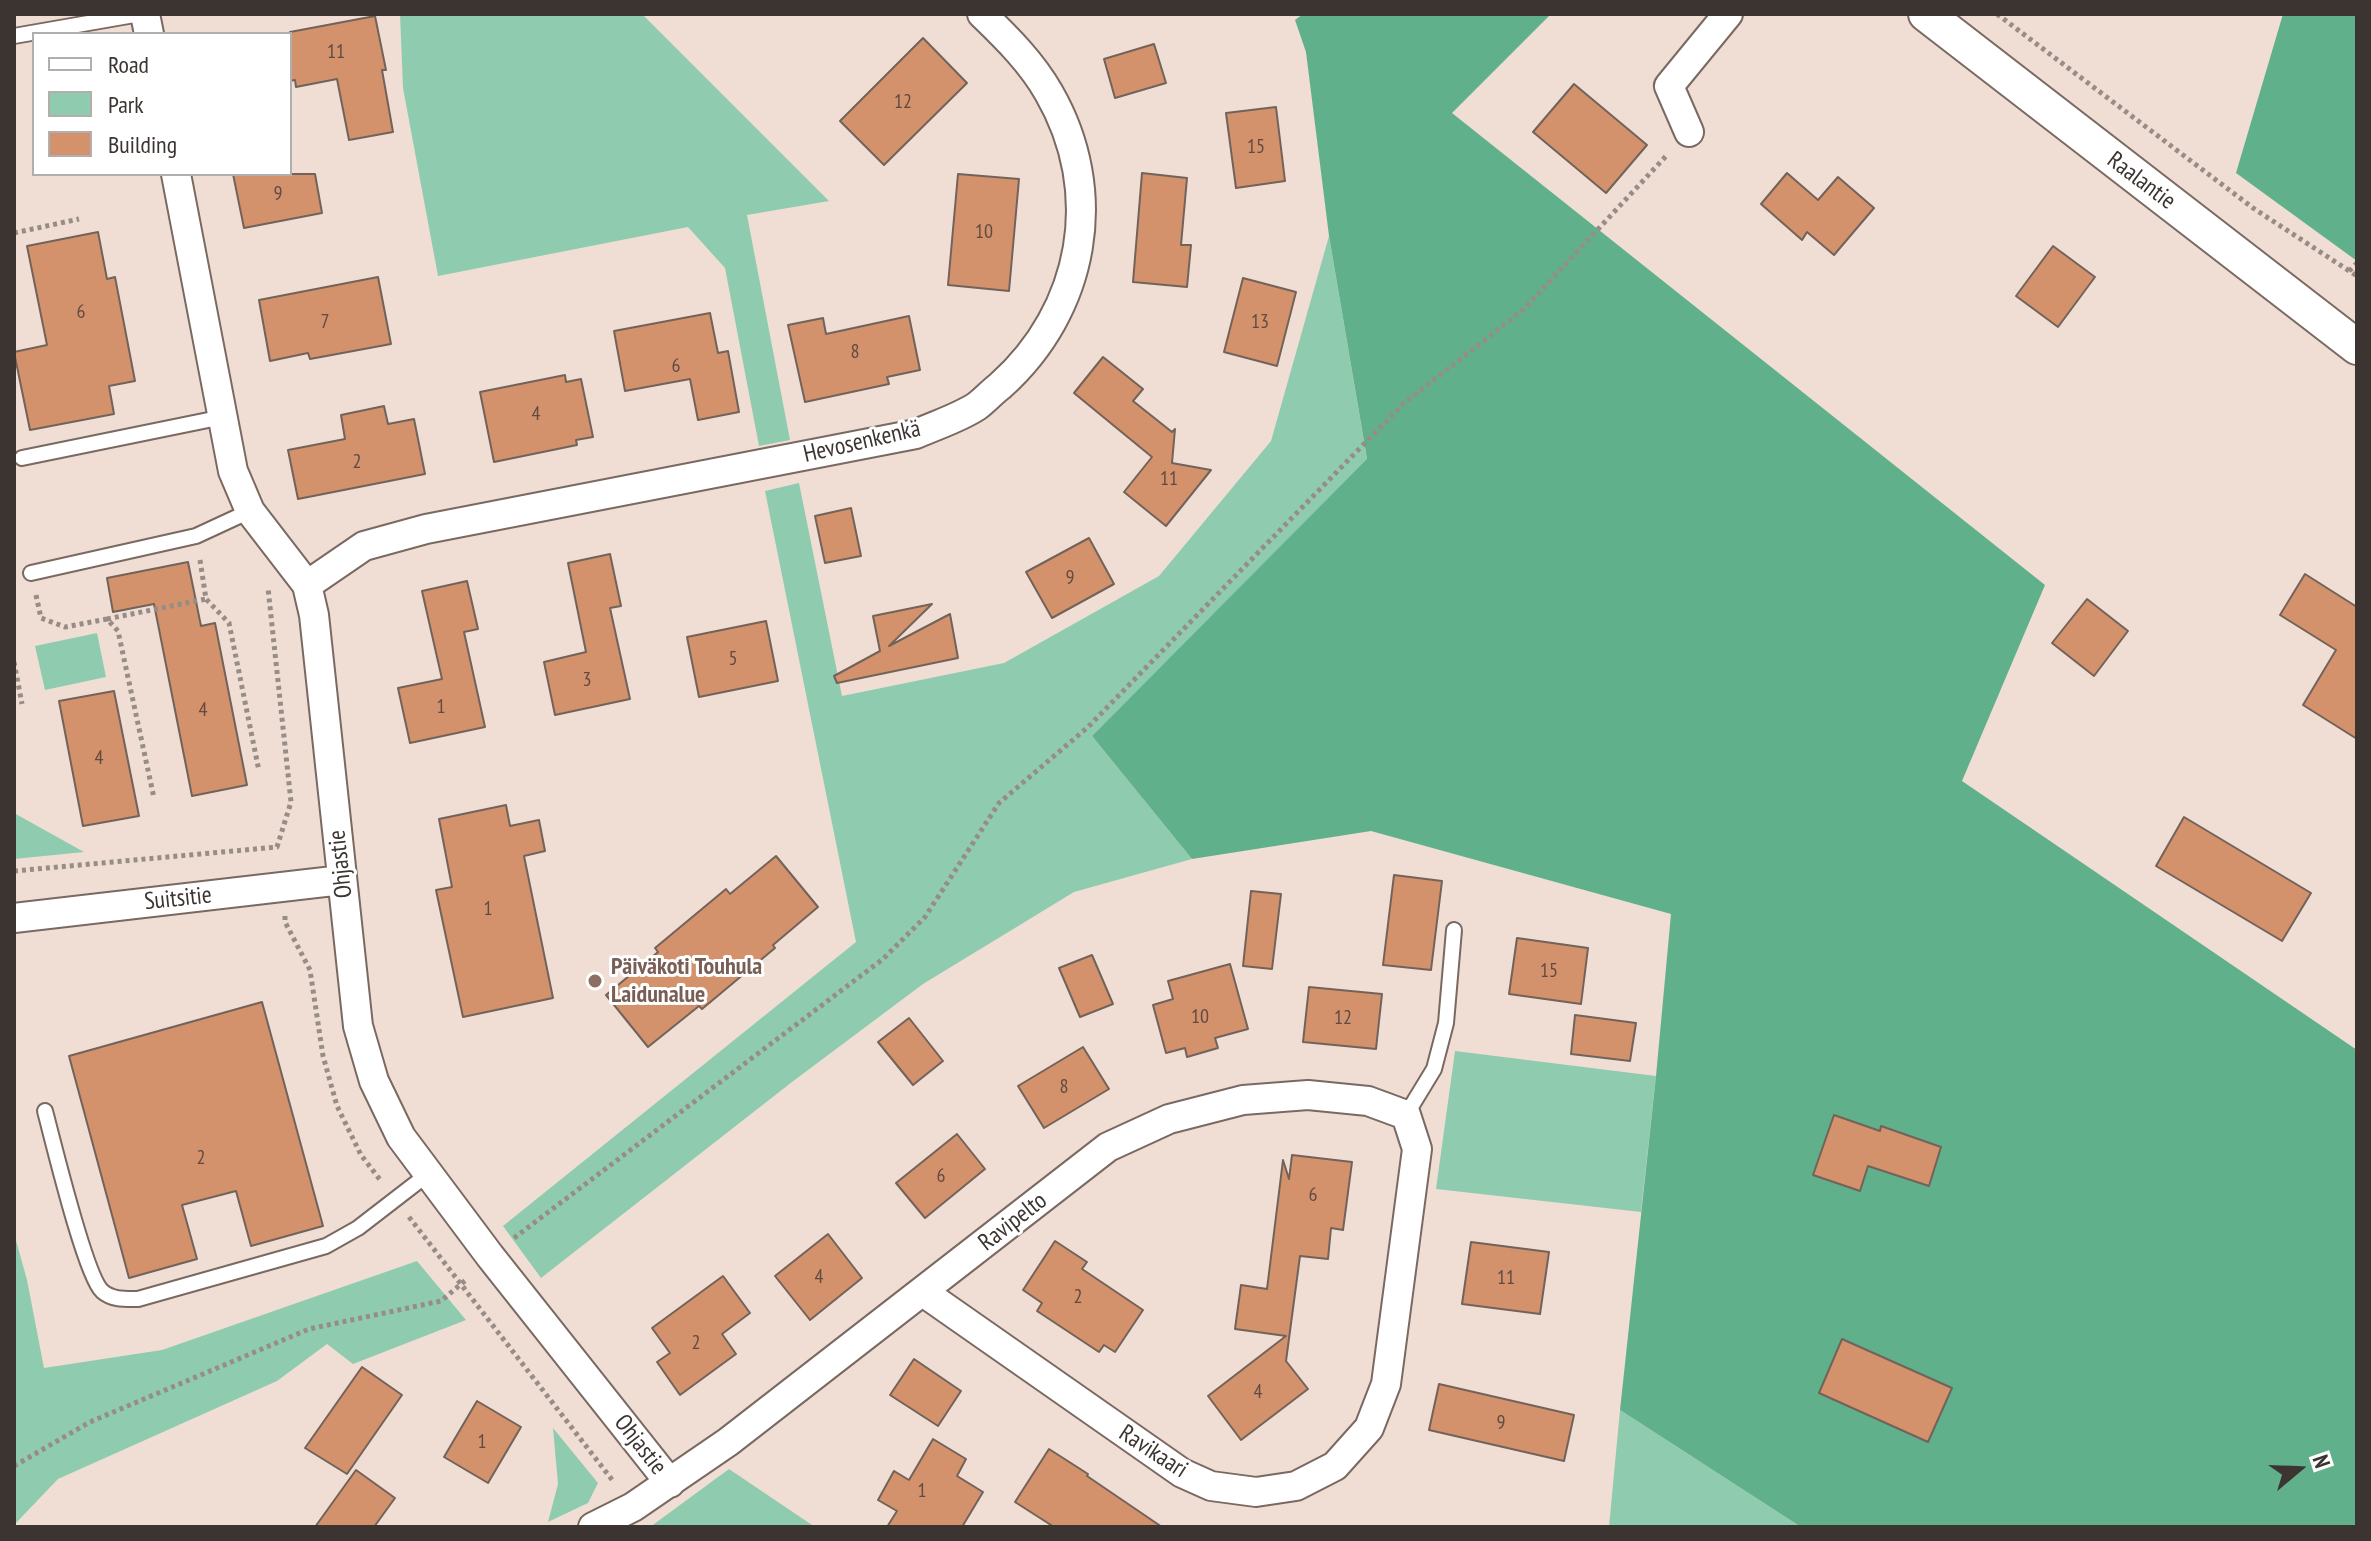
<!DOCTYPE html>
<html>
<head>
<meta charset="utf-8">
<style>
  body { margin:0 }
  #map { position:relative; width:2371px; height:1541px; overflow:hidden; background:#f0ded5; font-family:"PT Sans Narrow",sans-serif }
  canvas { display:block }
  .frame { position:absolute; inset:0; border:16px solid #3b3431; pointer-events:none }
  .legend { position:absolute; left:32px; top:32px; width:260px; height:144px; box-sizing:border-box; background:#fff; border:2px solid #b1aead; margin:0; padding:10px 14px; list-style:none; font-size:24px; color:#3b3431 }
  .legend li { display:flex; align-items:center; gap:16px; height:40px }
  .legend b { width:40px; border:2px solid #b1aead }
  .north { position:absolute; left:2259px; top:1429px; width:80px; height:80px; -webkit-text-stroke:6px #fff; paint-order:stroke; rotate:71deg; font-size:22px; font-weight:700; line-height:32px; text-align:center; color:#3b3431 }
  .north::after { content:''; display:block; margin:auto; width:28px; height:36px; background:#3b3431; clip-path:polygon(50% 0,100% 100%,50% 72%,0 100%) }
</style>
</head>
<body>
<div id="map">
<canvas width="2371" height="1541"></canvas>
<div class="frame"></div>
<ul class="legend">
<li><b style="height:10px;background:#fff"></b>Road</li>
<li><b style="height:22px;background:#8fccaf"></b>Park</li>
<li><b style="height:22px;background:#d3916c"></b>Building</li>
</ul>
<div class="north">N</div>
</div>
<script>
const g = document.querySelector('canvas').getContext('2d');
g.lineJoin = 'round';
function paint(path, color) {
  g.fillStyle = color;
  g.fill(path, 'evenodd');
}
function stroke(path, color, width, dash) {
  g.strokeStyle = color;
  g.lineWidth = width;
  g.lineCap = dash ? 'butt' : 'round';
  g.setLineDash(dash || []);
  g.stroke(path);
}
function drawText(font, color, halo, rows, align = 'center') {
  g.font = font + ' "PT Sans Narrow",sans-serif';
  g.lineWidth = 6;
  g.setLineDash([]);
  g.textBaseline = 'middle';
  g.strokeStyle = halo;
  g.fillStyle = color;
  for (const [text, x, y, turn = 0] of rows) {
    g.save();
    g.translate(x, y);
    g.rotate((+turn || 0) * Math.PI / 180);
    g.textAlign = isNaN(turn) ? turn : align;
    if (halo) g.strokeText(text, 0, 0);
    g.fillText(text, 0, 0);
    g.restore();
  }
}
paint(new Path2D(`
  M 400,14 L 642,14 L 829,201 L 747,215 L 790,440 L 759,446 L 725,268 L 688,227 L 438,276 L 403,88 Z
  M 1329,236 L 1367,460 L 1092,736 L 1192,859 L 1074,892 L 923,984 L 792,1082 L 541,1278 L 503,1226 L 856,942 L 765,491 L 799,483 L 842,696 L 1004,663 L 1159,576 L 1271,441 Z
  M 97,633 L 106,677 L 45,690 L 35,646 Z
  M 14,813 L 84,852 L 14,859 Z
  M 1455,1051 L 1656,1076 L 1641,1212 L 1436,1189 Z
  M 14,1233 L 27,1280 L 44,1368 L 162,1350 L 417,1261 L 466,1320 L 353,1364 L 327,1344 L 277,1381 L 58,1479 L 14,1525 Z
  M 1620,1410 L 1801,1527 L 1609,1527 Z
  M 553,1428 L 598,1483 L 588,1503 L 548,1522 L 558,1484 Z
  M 729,1469 L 815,1527 L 650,1527 Z`), '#8fccaf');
paint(new Path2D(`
  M 1303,14 L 1551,14 L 1452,113 L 2045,585 L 1962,781 L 2357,1050 L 2357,1527 L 1801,1527 L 1620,1410 L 1656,1076 L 1671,914 L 1371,831 L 1192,859 L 1092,736 L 1367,459 L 1329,236 L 1306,52 L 1295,20 Z
  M 2283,14 L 2357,14 L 2357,261 L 2236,173 Z`), '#61b08c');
const building = new Path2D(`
  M 375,16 L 386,70 L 382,70 L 393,132 L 349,140 L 337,79 L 296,87 L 295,80 L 290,81 L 290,32 Z
  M 923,38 L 967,83 L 884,165 L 840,121 Z
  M 1154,44 L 1166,83 L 1115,98 L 1104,59 Z
  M 1574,84 L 1647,145 L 1606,193 L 1533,132 Z
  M 1276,107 L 1285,181 L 1236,188 L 1226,113 Z
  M 1142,173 L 1187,178 L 1181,245 L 1191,245 L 1187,287 L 1133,282 Z
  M 1787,173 L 1818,200 L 1838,177 L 1874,208 L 1834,255 L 1807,232 L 1802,240 L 1761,204 Z
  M 233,174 L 315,174 L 322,213 L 244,228 Z
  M 958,174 L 1019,179 L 1009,291 L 948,285 Z
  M 98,232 L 107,279 L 115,277 L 135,381 L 109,386 L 114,414 L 30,430 L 14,352 L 47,345 L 27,246 Z
  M 2053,246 L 2095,277 L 2058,327 L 2016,296 Z
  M 378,277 L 391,344 L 310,359 L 308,353 L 270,361 L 259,300 Z
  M 1243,278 L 1296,292 L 1277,366 L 1224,352 Z
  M 710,313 L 718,353 L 728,351 L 739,412 L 698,420 L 690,379 L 625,391 L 614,331 Z
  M 909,316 L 920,370 L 887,377 L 889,384 L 805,402 L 788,325 L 823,318 L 826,334 Z
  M 1103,357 L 1143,389 L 1133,401 L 1172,432 L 1175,429 L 1172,463 L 1211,470 L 1166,526 L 1124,492 L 1152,457 L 1074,393 Z
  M 565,375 L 566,382 L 581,379 L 593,437 L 576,440 L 577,445 L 494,462 L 480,392 Z
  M 384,406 L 388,424 L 414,419 L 425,474 L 298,499 L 288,450 L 345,439 L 341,415 Z
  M 851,508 L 861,556 L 825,563 L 815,516 Z
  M 1089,538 L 1114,584 L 1052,618 L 1026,572 Z
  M 610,554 L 621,606 L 610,608 L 630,699 L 555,715 L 544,662 L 586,652 L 568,563 Z
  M 188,562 L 201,626 L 215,623 L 247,785 L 192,796 L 154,604 L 113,612 L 107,578 Z
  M 2305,574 L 2357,607 L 2357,739 L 2303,705 L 2336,650 L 2280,615 Z
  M 467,581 L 478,629 L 464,632 L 485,727 L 410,743 L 398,688 L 442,679 L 422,591 Z
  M 2087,599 L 2128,631 L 2094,676 L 2052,643 Z
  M 932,604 L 889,646 L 950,614 L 958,658 L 837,683 L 834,676 L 880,651 L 873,616 Z
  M 766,621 L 778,681 L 699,697 L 687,637 Z
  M 114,691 L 139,816 L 83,826 L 59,701 Z
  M 506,805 L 510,826 L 539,820 L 545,851 L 524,856 L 553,998 L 463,1017 L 436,890 L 452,887 L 439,819 Z
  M 2184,817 L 2311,893 L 2282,941 L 2156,866 Z
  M 776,856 L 818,907 L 773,945 L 775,948 L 702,1009 L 699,1006 L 648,1047 L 606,995 L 658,952 L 655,948 L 726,889 L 730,894 Z
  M 1394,875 L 1442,881 L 1431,970 L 1383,965 Z
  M 1251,891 L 1281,894 L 1272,969 L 1243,966 Z
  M 1517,938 L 1588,948 L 1581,1004 L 1509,994 Z
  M 1092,955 L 1113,1004 L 1080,1017 L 1059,968 Z
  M 1230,964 L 1248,1029 L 1215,1038 L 1218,1048 L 1187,1057 L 1185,1048 L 1166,1053 L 1153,1005 L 1173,999 L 1168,981 Z
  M 1309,987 L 1382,994 L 1376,1049 L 1303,1042 Z
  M 262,1002 L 323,1226 L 251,1246 L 236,1191 L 182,1205 L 197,1259 L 129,1278 L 69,1056 Z
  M 1575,1015 L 1636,1023 L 1630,1061 L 1571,1054 Z
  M 909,1018 L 943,1061 L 913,1085 L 878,1042 Z
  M 1083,1047 L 1109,1089 L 1044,1128 L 1018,1086 Z
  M 1834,1115 L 1880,1131 L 1881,1126 L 1941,1147 L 1929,1186 L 1868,1166 L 1860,1191 L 1813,1175 Z
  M 957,1134 L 985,1169 L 925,1218 L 896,1183 Z
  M 1292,1155 L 1352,1162 L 1343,1230 L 1331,1228 L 1328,1259 L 1300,1256 L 1286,1361 L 1308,1389 L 1241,1440 L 1208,1396 L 1286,1336 L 1235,1329 L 1241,1285 L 1267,1289 L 1283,1160 L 1289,1179 Z
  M 828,1234 L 862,1278 L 810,1320 L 775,1276 Z
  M 1055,1241 L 1087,1262 L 1082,1269 L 1143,1310 L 1115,1352 L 1104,1345 L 1099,1352 L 1037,1311 L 1042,1303 L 1023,1290 Z
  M 1471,1242 L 1549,1252 L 1540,1314 L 1462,1304 Z
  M 723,1276 L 750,1313 L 722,1334 L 736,1354 L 680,1395 L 657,1362 L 670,1353 L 652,1328 Z
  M 1842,1339 L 1952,1388 L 1928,1442 L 1819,1393 Z
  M 914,1359 L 961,1391 L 938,1426 L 890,1395 Z
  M 362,1367 L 402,1395 L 347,1474 L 305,1448 Z
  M 1439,1384 L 1574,1415 L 1564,1461 L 1429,1430 Z
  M 477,1401 L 521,1427 L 488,1483 L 444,1457 Z
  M 933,1439 L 966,1459 L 957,1476 L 983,1492 L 962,1527 L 887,1527 L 897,1511 L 878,1500 L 894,1471 L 909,1480 Z
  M 1049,1449 L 1088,1474 L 1087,1476 L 1162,1527 L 1054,1527 L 1015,1502 Z
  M 356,1470 L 395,1498 L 374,1527 L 315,1527 Z`);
paint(building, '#d3916c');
stroke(building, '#72635a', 2);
const service = new Path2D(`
  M 14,36 L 140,14
  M 22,458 L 223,417
  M 31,573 L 196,536 L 250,511
  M 45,1111 C 53,1141 85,1275 102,1291 C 112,1300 125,1299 138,1299 L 326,1246 L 358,1228 L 428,1174
  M 1406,1115 L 1434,1069 L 1446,1023 L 1454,930`);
const minor = new Path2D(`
  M 145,14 L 149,34
  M 1689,132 L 1669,86 L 1728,14
  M 176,174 L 233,471 L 250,511 L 307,585 L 314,615 L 358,1026 L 374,1081 L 401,1137 L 490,1256 L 670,1483
  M 307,585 L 364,546 L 426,529 L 916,434 C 936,425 959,418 977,406 C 985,400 992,392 1000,386 C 1085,310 1106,192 1049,93 C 1032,63 1007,38 982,14
  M 14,918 L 342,880
  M 593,1527 L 633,1507 L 728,1442 L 1108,1147 L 1169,1119 L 1243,1100 L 1308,1095 L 1368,1101 L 1406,1115 L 1417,1149 L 1386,1384 L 1369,1428 L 1335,1466 L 1296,1486 L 1256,1492 L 1211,1486 L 1182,1473 L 923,1292`);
const tertiary = new Path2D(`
  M 1926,14 L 2357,347`);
stroke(service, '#796961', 18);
stroke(minor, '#796961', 32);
stroke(tertiary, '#796961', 38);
stroke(new Path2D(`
  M 1997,14 L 2253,208 L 2357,276
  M 14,233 L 79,219
  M 2349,271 L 2357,263
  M 200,560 L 206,599 L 229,623 L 259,771
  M 36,595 L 41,618 L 65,627 L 107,619 L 118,631 L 154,798
  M 107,619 L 206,599
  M 14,662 L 22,704
  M 14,871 L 277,847 L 291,802 L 268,588
  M 285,916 L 285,922 L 310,970 L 323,1056 L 337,1106 L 361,1155 L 381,1181
  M 409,1217 L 613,1481
  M 514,1238 L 883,959 L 925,917 L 999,803 L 1088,727 L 1403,404 L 1523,310 L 1667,155
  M 14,1466 L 90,1422 L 309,1329 L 441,1301 L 467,1279`), '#988c86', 5, [4, 4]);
stroke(service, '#fff', 14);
stroke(minor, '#fff', 28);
stroke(tertiary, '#fff', 34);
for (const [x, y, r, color] of [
  [595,981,8,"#8d6e63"]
]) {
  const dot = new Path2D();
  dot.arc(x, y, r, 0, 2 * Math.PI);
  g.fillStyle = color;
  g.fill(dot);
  stroke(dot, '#fff', 3);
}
drawText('20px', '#614b40', null, [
  ["11",336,52],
  ["12",903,102],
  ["15",1256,147],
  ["9",278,194],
  ["10",984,232],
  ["6",81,312],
  ["7",325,322],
  ["13",1260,322],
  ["8",855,352],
  ["6",676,366],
  ["4",536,414],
  ["2",357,462],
  ["11",1169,479],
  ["9",1070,578],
  ["5",733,659],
  ["3",587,680],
  ["1",441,707],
  ["4",203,710],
  ["4",99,758],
  ["1",488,909],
  ["15",1549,971],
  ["10",1200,1017],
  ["12",1343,1018],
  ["8",1064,1087],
  ["2",201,1158],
  ["6",941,1176],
  ["6",1313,1195],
  ["4",819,1277],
  ["11",1506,1278],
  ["2",1078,1297],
  ["2",696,1343],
  ["4",1258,1392],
  ["9",1501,1423],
  ["1",482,1442],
  ["1",922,1491]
]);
drawText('24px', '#3b3431', '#fff', [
  ["Raalantie",2141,181,37],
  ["Hevosenkenkä",862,442,-13],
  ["Ohjastie",341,864,-96],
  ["Suitsitie",178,899,-6],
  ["Ravipelto",1013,1222,-38],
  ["Ohjastie",640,1445,52],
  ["Ravikaari",1153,1452,33]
]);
drawText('bold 24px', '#785e54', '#fff', [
  ["Päiväkoti Touhula",611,967],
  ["Laidunalue",611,995]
], 'left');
</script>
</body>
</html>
